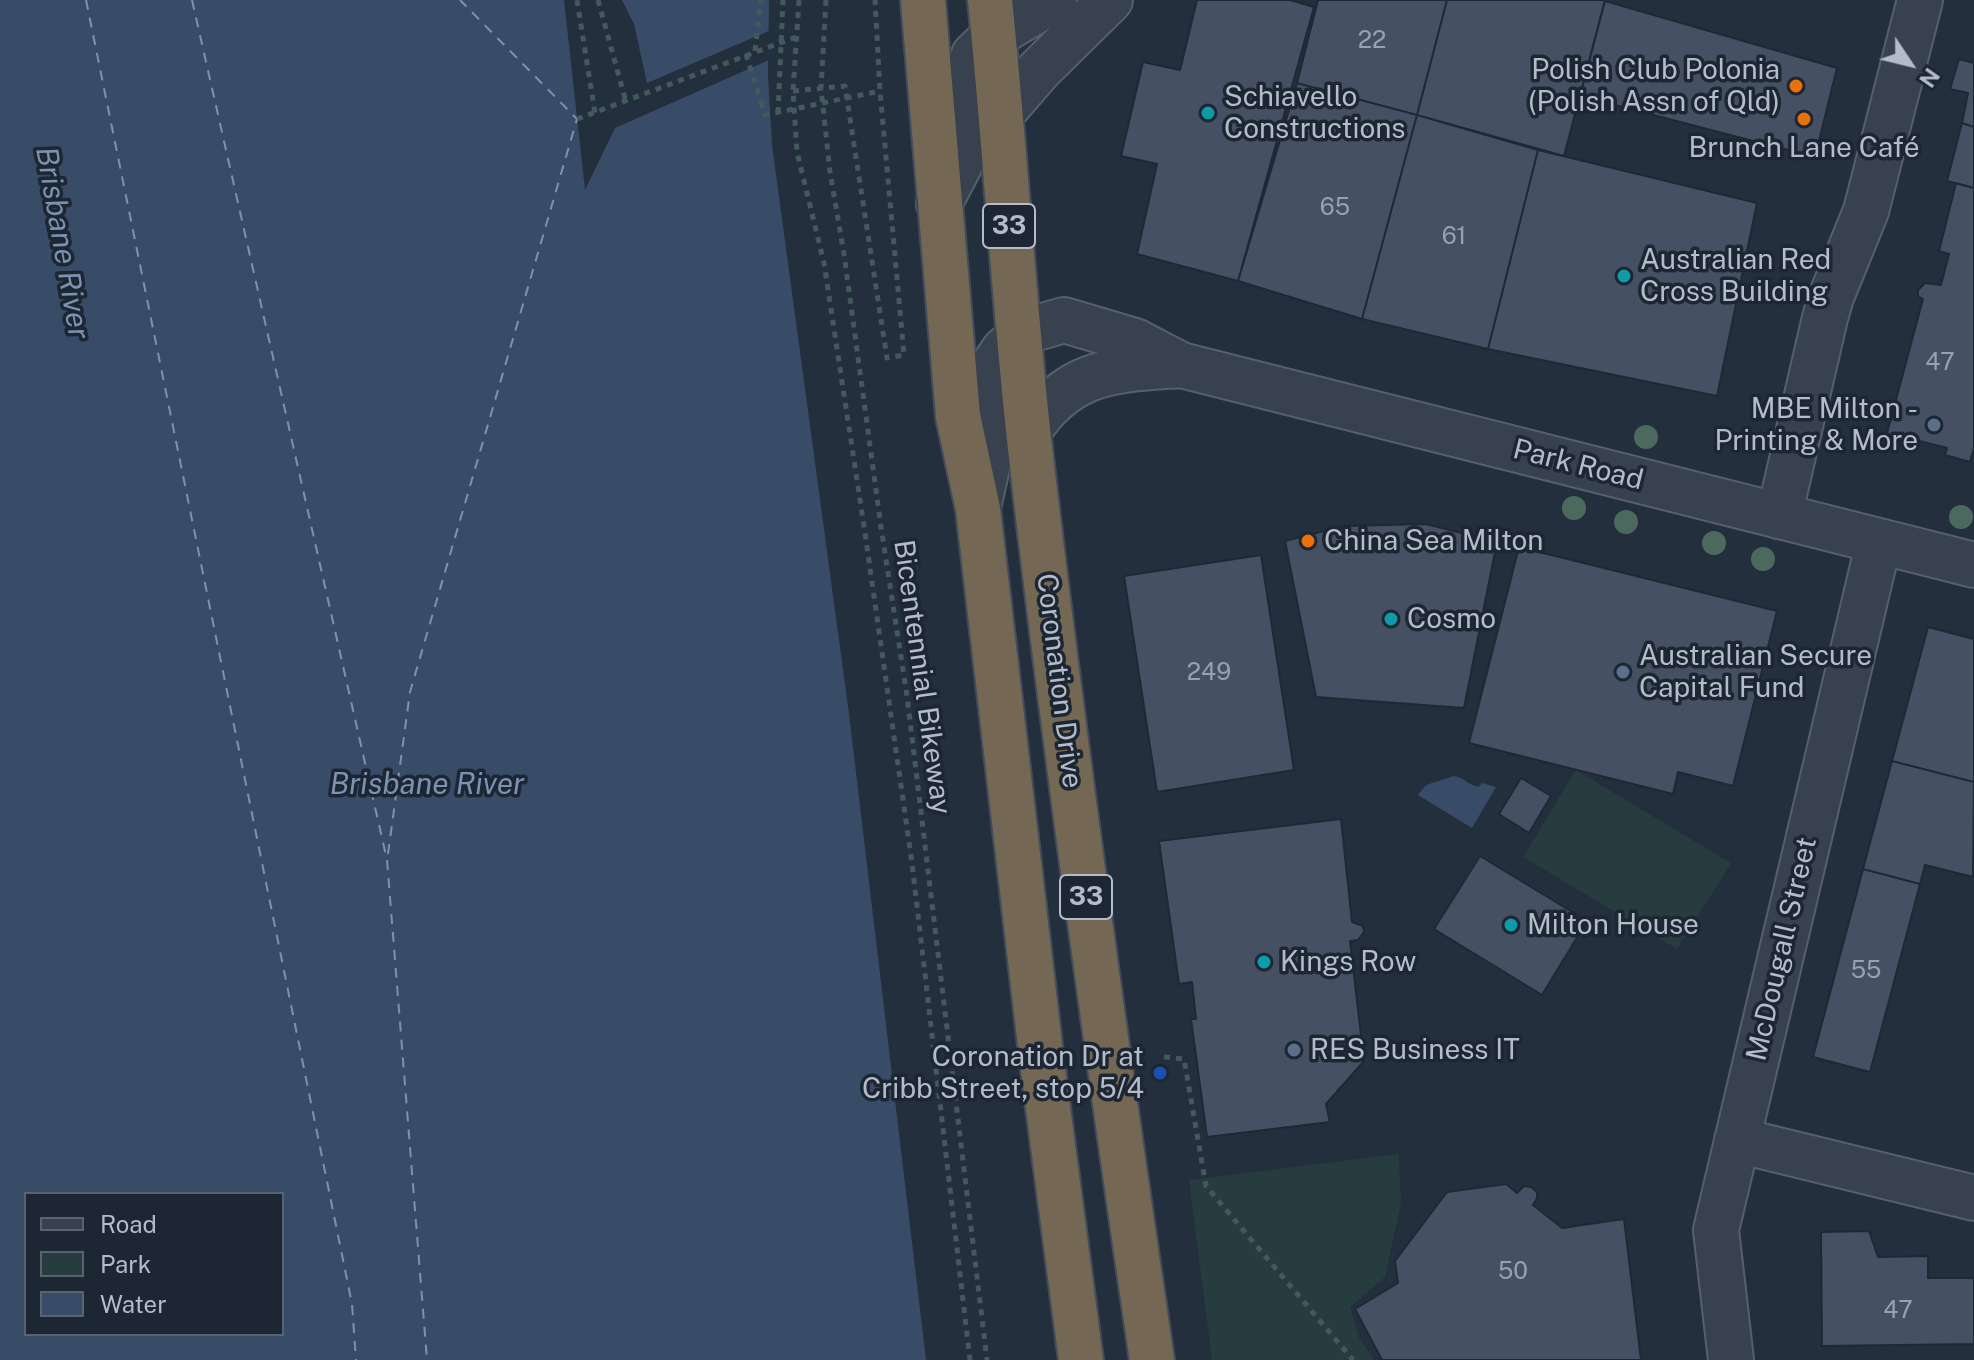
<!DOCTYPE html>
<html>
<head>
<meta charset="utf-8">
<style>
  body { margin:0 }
  #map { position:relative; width:1974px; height:1360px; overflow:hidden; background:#242f3e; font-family:"Public Sans",sans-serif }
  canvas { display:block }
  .legend { position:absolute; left:24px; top:1192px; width:260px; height:144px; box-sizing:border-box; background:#1d2633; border:2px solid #59626f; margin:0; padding:10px 14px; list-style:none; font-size:24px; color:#b4bcc9 }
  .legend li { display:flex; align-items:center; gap:16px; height:40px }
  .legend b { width:40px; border:2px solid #59626f }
  .north { position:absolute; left:1870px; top:24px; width:80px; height:80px; -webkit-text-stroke:6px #1d2633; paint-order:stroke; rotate:125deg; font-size:22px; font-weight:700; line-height:32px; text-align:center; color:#b4bcc9 }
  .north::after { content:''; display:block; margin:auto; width:28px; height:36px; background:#b4bcc9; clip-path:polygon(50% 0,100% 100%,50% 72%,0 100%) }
</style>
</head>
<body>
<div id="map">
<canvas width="1974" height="1360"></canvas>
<ul class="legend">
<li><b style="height:10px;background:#38414e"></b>Road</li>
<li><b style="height:22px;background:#263c3f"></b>Park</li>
<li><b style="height:22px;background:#394c67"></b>Water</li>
</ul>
<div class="north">N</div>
</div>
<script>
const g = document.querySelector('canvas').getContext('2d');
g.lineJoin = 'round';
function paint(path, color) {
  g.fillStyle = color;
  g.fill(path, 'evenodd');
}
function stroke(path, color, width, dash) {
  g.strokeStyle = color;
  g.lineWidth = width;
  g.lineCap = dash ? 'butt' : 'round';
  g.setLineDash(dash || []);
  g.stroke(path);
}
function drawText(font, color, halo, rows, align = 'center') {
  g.font = font + ' "Public Sans",sans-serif';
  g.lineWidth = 7;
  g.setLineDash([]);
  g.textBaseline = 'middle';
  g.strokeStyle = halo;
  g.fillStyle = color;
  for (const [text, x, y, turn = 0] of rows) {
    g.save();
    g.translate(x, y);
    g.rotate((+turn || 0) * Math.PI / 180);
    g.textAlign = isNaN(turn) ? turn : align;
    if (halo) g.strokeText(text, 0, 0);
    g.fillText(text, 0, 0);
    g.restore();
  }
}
paint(new Path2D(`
  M 1576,770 L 1731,863 L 1677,949 L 1523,857 Z
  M 1399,1154 L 1401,1203 L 1385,1277 L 1350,1307 L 1359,1338 L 1374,1360 L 1212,1360 L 1189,1180 Z`), '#263c3f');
paint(new Path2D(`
  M 0,0 L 769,0 L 768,75 L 772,145 L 849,714 L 926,1360 L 0,1360 ZM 26,1194 L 282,1194 L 282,1334 L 26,1334 Z
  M 1454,776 C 1464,778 1469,785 1478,787 L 1482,783 L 1496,787 L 1472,828 L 1418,795 L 1426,785 Z`), '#394c67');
paint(new Path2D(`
  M 564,0 L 622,0 L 634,24 L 647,83 L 771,30 L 769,60 L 615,128 L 585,190 Z`), '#242f3e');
stroke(new Path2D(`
  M 86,0 L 352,1304 L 356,1360
  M 192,0 L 387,860 L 427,1360
  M 388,854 L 410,692 L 577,119 L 460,0`), '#7c92b1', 2, [10, 8]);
const building = new Path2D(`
  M 1197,0 L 1290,0 L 1314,7 L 1238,281 L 1137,254 L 1157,164 L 1121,156 L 1143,62 L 1180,70 Z
  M 1318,0 L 1447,0 L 1417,115 L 1297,83 Z
  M 1447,0 L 1605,0 L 1564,156 L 1417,115 Z
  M 1605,1 L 1837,68 L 1815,157 L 1580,96 Z
  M 1959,59 L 1974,63 L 1974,127 L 1962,123 L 1968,93 L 1950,89 Z
  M 1297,83 L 1417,115 L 1362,319 L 1238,281 Z
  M 1417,115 L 1538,150 L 1488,349 L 1362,319 Z
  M 1962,123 L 1974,127 L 1974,188 L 1947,181 Z
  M 1538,150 L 1757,203 L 1717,396 L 1488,349 Z
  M 1956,183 L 1974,188 L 1974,448 L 1970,462 L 1945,455 L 1947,448 L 1892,434 L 1891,438 L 1886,437 L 1923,299 L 1918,296 L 1918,290 L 1925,283 L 1941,285 L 1949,254 L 1939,251 Z
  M 1426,524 L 1497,542 L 1464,708 L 1316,697 L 1285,541 L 1344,526 Z
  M 1519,547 L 1777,611 L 1733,786 L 1678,772 L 1673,794 L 1469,743 Z
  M 1261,555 L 1294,770 L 1157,792 L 1124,576 Z
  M 1928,627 L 1974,639 L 1974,782 L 1892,761 Z
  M 1892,761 L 1974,782 L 1973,877 L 1925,865 L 1920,884 L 1863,869 Z
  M 1521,778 L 1551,796 L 1529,833 L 1499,814 Z
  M 1341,819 L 1352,922 L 1363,926 L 1364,932 L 1358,940 L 1350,941 L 1364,1061 L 1326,1104 L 1330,1122 L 1207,1137 L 1191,1019 L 1196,1019 L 1192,982 L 1179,984 L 1159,841 Z
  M 1480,856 L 1587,921 L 1542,995 L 1434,929 Z
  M 1863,869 L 1920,884 L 1870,1072 L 1813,1057 Z
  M 1506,1184 L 1517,1193 L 1524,1186 L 1531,1187 L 1537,1192 L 1537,1198 L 1533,1205 L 1562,1228 L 1624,1219 L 1641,1360 L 1382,1360 L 1355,1309 L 1398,1283 L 1395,1261 L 1447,1192 Z
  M 1869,1231 L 1878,1257 L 1928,1256 L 1928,1278 L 1974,1278 L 1974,1344 L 1822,1346 L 1821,1232 Z`);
paint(building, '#455162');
stroke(building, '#1f2835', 2);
const minor = new Path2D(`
  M 1000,115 L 1039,70 L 1110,0
  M 939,204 L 961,162 L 960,92 L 974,55 L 994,36 L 1054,0
  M 1028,432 C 1069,369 1114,370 1181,365
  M 978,507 L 988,463 L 984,392 L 987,375 L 1004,350 L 1019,338 L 1033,329 L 1064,320 L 1135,341 L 1181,365 L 1974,565
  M 1779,516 L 1825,318 L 1831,297 L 1866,211 L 1920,0
  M 1737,1140 L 1974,1198
  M 1731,1360 L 1716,1230 L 1879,541`);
const highway = new Path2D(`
  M 923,0 L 958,416 L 978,509 L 1041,1054 L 1081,1360
  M 990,0 C 1005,146 1013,293 1029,439 C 1064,747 1107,1053 1152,1360`);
stroke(minor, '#565f6c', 48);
stroke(highway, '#434c59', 48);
stroke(new Path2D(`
  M 577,0 L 595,113
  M 598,0 L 626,102
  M 799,0 L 793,91 L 797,152 L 824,263 L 864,526 L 912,863 L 970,1360
  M 826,0 L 821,88 L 830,172 L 844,254 L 881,527 L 907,696 L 987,1360
  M 755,51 L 761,0
  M 746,54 L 761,102
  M 793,91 L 845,86 L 887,358 L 904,355 L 880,91 L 875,0
  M 577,119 L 796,37
  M 1164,1057 L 1184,1059 L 1206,1186 L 1353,1360`), '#44595c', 5, [6, 6]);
stroke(minor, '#38414e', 44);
stroke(highway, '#746855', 44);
stroke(new Path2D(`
  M 761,102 L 765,115 L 880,91
  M 778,113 L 783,0`), '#44595c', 5, [6, 6]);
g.fillStyle = '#4b6a5d';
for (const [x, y] of [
  [1646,437],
  [1574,508],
  [1961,517],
  [1626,522],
  [1714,543],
  [1763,559]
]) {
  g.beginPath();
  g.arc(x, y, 12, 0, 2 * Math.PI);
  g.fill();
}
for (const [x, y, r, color] of [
  [1796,86,8,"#e8710a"],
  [1208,113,8,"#0f9aa8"],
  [1804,119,8,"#e8710a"],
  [1624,276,8,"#0f9aa8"],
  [1934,425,8,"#5c6f8a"],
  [1308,541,8,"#e8710a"],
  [1391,619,8,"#0f9aa8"],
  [1623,672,8,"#5c6f8a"],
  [1511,925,8,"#0f9aa8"],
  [1264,962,8,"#0f9aa8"],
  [1294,1050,8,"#5c6f8a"],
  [1160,1073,8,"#1a4fb4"]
]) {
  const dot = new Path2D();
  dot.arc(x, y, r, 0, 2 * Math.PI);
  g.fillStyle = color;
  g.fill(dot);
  stroke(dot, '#1d2633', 3);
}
drawText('24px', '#98a1af', null, [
  ["22",1372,41],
  ["65",1335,208],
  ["61",1454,237],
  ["47",1940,363],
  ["249",1209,673],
  ["55",1866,971],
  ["50",1513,1272],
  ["47",1898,1311]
]);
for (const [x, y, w] of [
  [1009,226,52],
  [1086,897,52]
]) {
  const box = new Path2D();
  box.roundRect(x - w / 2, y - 22, w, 44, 6);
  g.fillStyle = '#1d2633';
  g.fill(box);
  stroke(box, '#b4bcc9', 2);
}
drawText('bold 26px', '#b4bcc9', null, [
  ["33",1009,226],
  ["33",1086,897]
]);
drawText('28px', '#b4bcc9', '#1d2633', [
  ["Polish Club Polonia",1780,70,"right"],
  ["(Polish Assn of Qld)",1780,102,"right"],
  ["Schiavello",1224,97],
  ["Constructions",1224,129],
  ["Brunch Lane Café",1804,148,"center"],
  ["Australian Red",1640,260],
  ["Cross Building",1640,292],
  ["MBE Milton -",1918,409,"right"],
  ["Printing & More",1918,441,"right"],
  ["China Sea Milton",1324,541],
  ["Cosmo",1407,619],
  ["Australian Secure",1639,656],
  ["Capital Fund",1639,688],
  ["Milton House",1527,925],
  ["Kings Row",1280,962],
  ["RES Business IT",1310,1050],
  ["Coronation Dr at",1144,1057,"right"],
  ["Cribb Street, stop 5/4",1144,1089,"right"]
], 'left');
drawText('28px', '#b4bcc9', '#1d2633', [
  ["Park Road",1578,465,14],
  ["Bicentennial Bikeway",922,677,82],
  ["Coronation Drive",1059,681,83],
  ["McDougall Street",1782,949,-77]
]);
drawText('italic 30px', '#7c92b1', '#1d2633', [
  ["Brisbane River",62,243,80],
  ["Brisbane River",427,785]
]);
</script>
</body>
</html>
